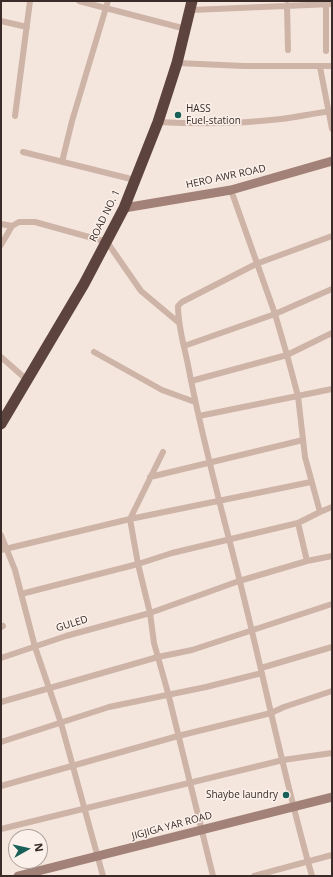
<!DOCTYPE html>
<html>
<head>
<meta charset="utf-8">
<style>
  body { margin:0 }
  #map { position:relative; width:333px; height:877px; overflow:hidden; background:#f5e6dd; font-family:"Open Sans",sans-serif }
  canvas { display:block }
  .frame { position:absolute; inset:0; border:2px solid #3a2b28; pointer-events:none }
  .north { position:absolute; left:8px; top:829px; width:40px; height:40px; box-sizing:border-box; background:#fbf1ea; border:1px solid #aea29c; border-radius:50%; rotate:82deg; font-size:11px; font-weight:700; line-height:16px; text-align:center; color:#3a2b28 }
  .north::after { content:''; display:block; margin:auto; width:14px; height:18px; background:#196059; clip-path:polygon(50% 0,100% 100%,50% 72%,0 100%) }
</style>
</head>
<body>
<div id="map">
<canvas width="333" height="877"></canvas>
<div class="frame"></div>
<div class="north">N</div>
</div>
<script>
const g = document.querySelector('canvas').getContext('2d');
g.lineJoin = 'round';
function stroke(path, color, width, dash) {
  g.strokeStyle = color;
  g.lineWidth = width;
  g.lineCap = dash ? 'butt' : 'round';
  g.setLineDash(dash || []);
  g.stroke(path);
}
function drawText(font, color, halo, rows, align = 'center') {
  g.font = font + ' "Open Sans",sans-serif';
  g.lineWidth = 3;
  g.setLineDash([]);
  g.textBaseline = 'middle';
  g.strokeStyle = halo;
  g.fillStyle = color;
  for (const [text, x, y, turn = 0] of rows) {
    g.save();
    g.translate(x, y);
    g.rotate((+turn || 0) * Math.PI / 180);
    g.textAlign = isNaN(turn) ? turn : align;
    if (halo) g.strokeText(text, 0, 0);
    g.fillText(text, 0, 0);
    g.restore();
  }
}
stroke(new Path2D(`
  M 79,1 L 186,29
  M 287,5 L 288,50
  M 326,5 L 326,51
  M 191,10 L 332,4
  M 1,21 L 27,27
  M 177,63 L 244,66 L 332,66
  M 320,67 L 332,129
  M 15,116 L 30,1
  M 158,122 C 199,124 240,124 281,119 C 298,117 315,113 332,111
  M 23,152 L 135,180
  M 62,162 L 72,121 L 108,1
  M 231,190 L 275,314 L 287,355 L 298,396 L 305,457 L 320,512 L 332,507
  M 1,224 L 12,226
  M 1,245 L 12,226 L 19,222 L 35,222 L 107,242 L 141,291 L 178,322
  M 184,346 L 275,314 L 332,289
  M 94,352 L 162,390 L 195,402
  M 1,357 L 27,380
  M 191,381 L 287,355 L 332,333
  M 199,416 L 332,389
  M 150,477 L 303,440
  M 298,523 L 307,561
  M 1,535 L 15,570 L 35,647 L 61,723 L 103,876
  M 1,550 L 130,519 L 311,482
  M 21,594 L 138,564 L 130,519 L 163,452
  M 1,627 L 3,626
  M 1,658 L 66,636 L 150,613 L 239,581 L 307,561 L 332,556
  M 261,668 L 332,647
  M 1,702 L 158,657 L 192,650 L 332,604
  M 1,742 L 109,707 L 206,687 L 262,673
  M 1,786 L 178,736 L 271,713 L 284,707 L 332,691
  M 1,829 L 283,760 L 332,753
  M 213,876 L 168,693 L 154,643 L 150,613 L 138,564 L 172,553 L 298,523 L 320,512
  M 254,876 L 332,855
  M 312,876 C 280,764 259,651 229,539 C 214,481 199,424 188,365 C 184,345 178,327 178,306 L 182,302 L 256,264 L 332,236`), '#ceb3a7', 6);
stroke(new Path2D(`
  M 124,208 L 231,190 L 332,161
  M 18,876 L 332,797`), '#a28178', 9);
stroke(new Path2D(`
  M 1,424 L 84,284 L 124,208 L 158,122 L 177,63 L 192,1`), '#5c433e', 11);
for (const [x, y, r, color] of [
  [178,115,4,"#196059"],
  [286,795,4,"#196059"]
]) {
  const dot = new Path2D();
  dot.arc(x, y, r, 0, 2 * Math.PI);
  g.fillStyle = color;
  g.fill(dot);
  stroke(dot, '#fbf1ea', 1.5);
}
drawText('10px', '#3a2b28', '#fbf1ea', [
  ["HASS",186,109],
  ["Fuel-station",186,121],
  ["Shaybe laundry",278,795,"right"]
], 'left');
drawText('10px', '#3a2b28', '#fbf1ea', [
  ["HERO AWR ROAD",226,177,-12],
  ["ROAD NO. 1",105,216,-64],
  ["GULED",72,624,-17],
  ["JIGJIGA YAR ROAD",172,826,-15]
]);
</script>
</body>
</html>
